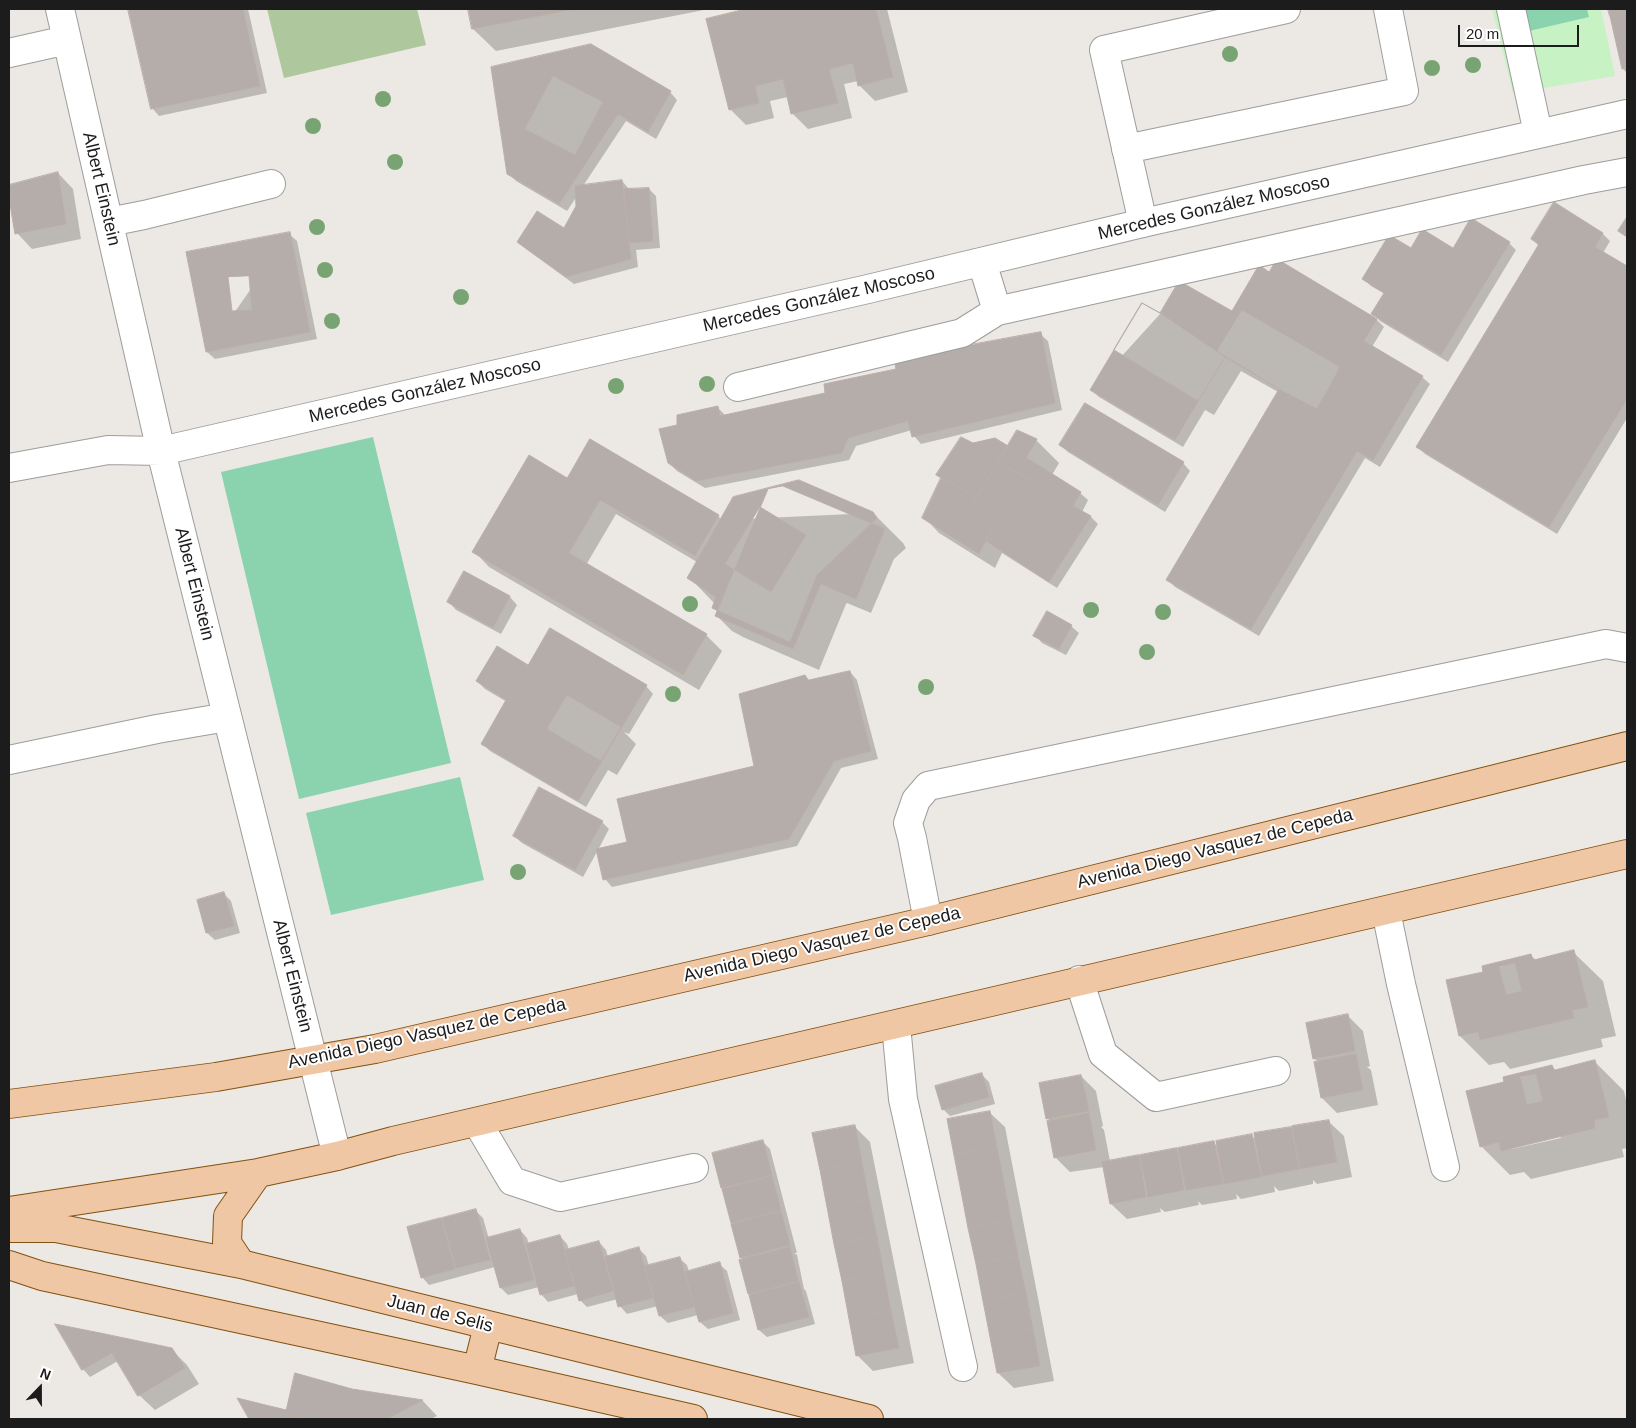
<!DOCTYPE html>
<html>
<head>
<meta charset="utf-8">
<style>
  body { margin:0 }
  #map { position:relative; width:1636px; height:1428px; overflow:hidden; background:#ece8e3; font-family:Arial,sans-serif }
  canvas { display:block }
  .frame { position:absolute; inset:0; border:10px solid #1c1c1c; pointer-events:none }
  .north { position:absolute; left:15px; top:1363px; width:50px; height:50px; -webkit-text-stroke:4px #fff; paint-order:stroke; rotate:22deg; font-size:14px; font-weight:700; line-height:20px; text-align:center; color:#1c1c1c }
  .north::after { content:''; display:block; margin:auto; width:18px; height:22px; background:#1c1c1c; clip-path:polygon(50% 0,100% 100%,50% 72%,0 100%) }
  .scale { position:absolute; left:1458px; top:25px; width:121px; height:22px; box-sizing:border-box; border:2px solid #1c1c1c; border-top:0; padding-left:6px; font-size:15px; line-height:18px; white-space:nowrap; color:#1c1c1c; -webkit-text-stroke:4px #fff; paint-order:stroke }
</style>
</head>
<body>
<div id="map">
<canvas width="1636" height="1428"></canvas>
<div class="frame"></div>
<div class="north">N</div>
<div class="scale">20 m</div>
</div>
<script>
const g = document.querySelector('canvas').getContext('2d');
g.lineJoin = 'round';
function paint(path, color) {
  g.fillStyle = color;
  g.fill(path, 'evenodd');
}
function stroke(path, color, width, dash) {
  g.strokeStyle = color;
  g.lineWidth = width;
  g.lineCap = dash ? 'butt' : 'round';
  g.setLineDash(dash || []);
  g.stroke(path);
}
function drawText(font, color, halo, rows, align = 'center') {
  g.font = font + ' Arial,sans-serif';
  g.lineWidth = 4;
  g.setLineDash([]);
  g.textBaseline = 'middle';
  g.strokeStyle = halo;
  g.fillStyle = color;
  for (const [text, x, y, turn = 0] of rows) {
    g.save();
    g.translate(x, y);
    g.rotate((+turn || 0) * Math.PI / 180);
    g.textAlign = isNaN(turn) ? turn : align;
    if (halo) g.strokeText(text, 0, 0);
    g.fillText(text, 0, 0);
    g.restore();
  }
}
paint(new Path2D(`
  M 267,9 L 417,9 L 426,45 L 284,78 Z`), '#aec79c');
paint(new Path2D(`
  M 1492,9 L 1601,9 L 1615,76 L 1513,93 Z`), '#c6f2c4');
paint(new Path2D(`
  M 1523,9 L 1587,9 L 1589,17 L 1529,31 Z
  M 373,437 L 451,763 L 299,799 L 221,472 Z
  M 460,777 L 484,880 L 331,915 L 306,813 Z`), '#8ad3ae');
paint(new Path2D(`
  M 130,9 L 248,9 L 267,93 L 159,116 L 152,108 Z
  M 469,9 L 709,9 L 496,51 L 473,29 Z
  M 751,9 L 887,9 L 908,92 L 875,101 L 859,85 L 858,81 L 844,84 L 852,118 L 808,129 L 792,113 L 788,97 L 770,101 L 774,118 L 746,125 L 730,109 L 707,19 Z
  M 1609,9 L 1627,9 L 1627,73 L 1623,69 Z
  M 493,68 L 670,92 L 677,100 L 656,139 L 626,121 L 583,186 L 622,181 L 630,190 L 649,189 L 656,196 L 660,248 L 636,250 L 638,267 L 574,284 L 526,249 L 518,242 L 564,230 L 577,206 L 577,196 L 567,211 L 516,181 L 508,173 Z
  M 58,173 L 73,189 L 81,239 L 32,249 L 17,233 L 9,187 Z
  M 289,234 L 297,241 L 317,339 L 215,359 L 207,352 Z
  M 1603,234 L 1610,241 L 1603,253 L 1627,268 L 1627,418 L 1557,534 L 1425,454 L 1418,447 L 1539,246 L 1532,239 Z
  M 1509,243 L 1516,250 L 1448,362 L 1380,321 L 1373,313 L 1385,294 L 1371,286 L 1364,279 L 1412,249 L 1454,250 Z
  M 1277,261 L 1377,320 L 1384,327 L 1372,347 L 1422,377 L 1430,384 L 1380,467 L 1365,458 L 1259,636 L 1175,587 L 1168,580 L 1278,392 L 1241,371 L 1214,415 L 1205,410 L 1183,447 L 1099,397 L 1091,390 L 1160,314 L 1232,313 L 1270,273 Z
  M 1040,334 L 1048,341 L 1062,410 L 921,444 L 914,436 L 912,430 L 856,446 L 849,460 L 705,488 L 677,471 L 669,463 L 678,426 L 718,408 L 726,416 L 826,394 L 897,370 Z
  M 1036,440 L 1059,463 L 1052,475 L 1080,493 L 1088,500 L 1082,512 L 1091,517 L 1098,524 L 1057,588 L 1002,553 L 995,568 L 939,533 L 924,517 L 942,479 L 938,475 L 972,444 L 1008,447 Z
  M 1060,445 L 1183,463 L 1190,471 L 1165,512 L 1068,452 Z
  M 567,479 L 718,516 L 722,520 L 873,513 L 903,543 L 906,548 L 894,559 L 871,613 L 847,603 L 846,604 L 819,670 L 743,637 L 732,631 L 716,615 L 718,612 L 713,608 L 715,604 L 689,577 L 697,562 L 616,514 L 586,565 L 706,635 L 722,651 L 699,690 L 489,567 L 474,551 Z
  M 465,573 L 510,597 L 517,605 L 501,634 L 456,610 L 449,602 Z
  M 1071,626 L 1079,633 L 1066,655 L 1042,643 L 1035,635 Z
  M 528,666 L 646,686 L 653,694 L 629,734 L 624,732 L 636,744 L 617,775 L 608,770 L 586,807 L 490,751 L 482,743 L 507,702 L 485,689 L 477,681 Z
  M 850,672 L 857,680 L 878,759 L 841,768 L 797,846 L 612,887 L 605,879 L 598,850 L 583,877 L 522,843 L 514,836 L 602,822 L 609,829 L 598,850 L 628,843 L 755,767 L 805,676 L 810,681 Z
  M 223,893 L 231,901 L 240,933 L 215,940 L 207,933 L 198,901 Z
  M 1573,952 L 1603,981 L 1616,1036 L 1601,1039 L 1603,1047 L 1510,1069 L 1504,1062 L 1489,1065 L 1460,1036 L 1447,981 L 1484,973 L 1531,956 L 1536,960 Z
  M 1348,1016 L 1363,1031 L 1370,1066 L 1367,1067 L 1371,1070 L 1378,1105 L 1337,1113 L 1322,1098 L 1318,1062 L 1314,1058 Z
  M 1595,1062 L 1624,1091 L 1627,1105 L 1627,1148 L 1622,1149 L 1624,1157 L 1531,1179 L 1524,1172 L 1510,1175 L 1481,1146 L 1505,1083 L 1552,1066 L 1556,1071 ZM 1559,1135 L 1561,1138 L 1512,1149 L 1512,1147 Z
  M 981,1074 L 989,1082 L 995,1104 L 950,1116 L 943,1109 Z
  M 1081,1076 L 1096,1091 L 1103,1126 L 1101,1127 L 1104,1130 L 1110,1161 L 1176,1149 L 1180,1153 L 1214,1143 L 1218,1147 L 1252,1136 L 1257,1140 L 1255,1134 L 1328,1121 L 1344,1136 L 1352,1177 L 1317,1184 L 1313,1180 L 1313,1184 L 1279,1191 L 1274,1186 L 1275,1192 L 1241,1199 L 1236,1194 L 1237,1199 L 1202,1205 L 1198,1201 L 1199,1205 L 1165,1212 L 1160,1208 L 1161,1212 L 1127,1219 L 1111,1204 L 1104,1167 L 1070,1172 L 1055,1157 L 1051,1122 L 1047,1118 Z
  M 989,1112 L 1005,1127 L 1054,1381 L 1014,1388 L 998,1373 Z
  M 854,1126 L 870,1142 L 914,1363 L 873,1371 L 857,1355 Z
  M 762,1141 L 770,1149 L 797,1253 L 794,1253 L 797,1255 L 804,1289 L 806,1291 L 815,1324 L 767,1337 L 759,1330 L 751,1296 L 749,1293 L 743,1260 L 741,1258 L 734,1225 L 732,1222 L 714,1154 Z
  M 476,1211 L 483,1218 L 489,1239 L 520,1230 L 527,1238 L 529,1245 L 560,1236 L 567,1244 L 569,1250 L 599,1242 L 606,1250 L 608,1257 L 639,1249 L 646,1256 L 649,1266 L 679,1258 L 687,1265 L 689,1272 L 719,1264 L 727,1271 L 740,1320 L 708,1329 L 700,1322 L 698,1315 L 668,1323 L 660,1316 L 658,1306 L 627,1314 L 620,1306 L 618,1299 L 587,1307 L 580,1300 L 578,1294 L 548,1302 L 541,1294 L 539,1287 L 508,1295 L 501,1288 L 495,1267 L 429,1285 L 422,1277 L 408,1228 Z
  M 57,1326 L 171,1349 L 187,1365 L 199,1384 L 155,1410 L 139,1395 L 118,1361 L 90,1377 L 83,1369 Z
  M 352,1390 L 423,1401 L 437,1416 L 431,1419 L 251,1419 L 240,1400 L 287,1412 Z`), '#0003');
const building = new Path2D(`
  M 128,9 L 243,9 L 260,86 L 151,109 Z
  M 468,9 L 543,9 L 544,15 L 472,29 Z
  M 543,9 L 574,9 L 544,15 Z
  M 746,9 L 876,9 L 893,77 L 858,86 L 853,63 L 829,69 L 838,103 L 791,114 L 783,79 L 755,86 L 759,103 L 729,110 L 706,19 Z
  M 1608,9 L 1627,9 L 1627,12 L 1610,16 Z
  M 1627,12 L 1627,68 L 1622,69 L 1610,16 Z
  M 591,44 L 671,91 L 648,132 L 618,114 L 559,204 L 507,174 L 491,67 Z
  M 553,76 L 603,102 L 575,155 L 525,129 Z
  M 58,172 L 66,224 L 15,234 L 9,198 L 9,185 Z
  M 622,180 L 631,259 L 566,277 L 517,242 L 537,211 L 564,228 L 576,206 L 575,186 Z
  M 649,188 L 653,241 L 629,243 L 624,189 Z
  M 1554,202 L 1603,233 L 1595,247 L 1627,266 L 1627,399 L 1549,527 L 1416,447 L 1539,244 L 1531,239 Z
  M 1627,217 L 1627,237 L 1618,231 Z
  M 1471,218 L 1510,242 L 1441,355 L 1371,314 L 1384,293 L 1362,279 L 1389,235 L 1411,248 L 1422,229 L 1453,248 Z
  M 290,232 L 310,332 L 206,352 L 186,252 Z
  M 1277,259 L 1377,319 L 1364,341 L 1423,376 L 1373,460 L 1357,451 L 1251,629 L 1166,580 L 1279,389 L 1225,357 L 1175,440 L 1090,390 L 1142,303 L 1160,313 L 1179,281 L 1232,311 L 1259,265 L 1269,272 Z
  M 249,276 L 252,310 L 232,311 L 228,277 Z
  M 1142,303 L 1160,313 L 1225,357 L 1198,401 L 1114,350 Z
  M 1242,310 L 1340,367 L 1317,409 L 1279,389 L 1217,351 Z
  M 1041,332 L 1055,403 L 912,437 L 908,421 L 848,438 L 842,453 L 696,481 L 668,463 L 659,429 L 677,425 L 677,415 L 718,406 L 720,416 L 825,393 L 824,384 L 896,369 L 894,359 Z
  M 1085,403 L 1184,462 L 1158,505 L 1059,445 Z
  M 1017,430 L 1037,439 L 1018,473 L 998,462 Z
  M 961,437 L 973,443 L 995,438 L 1008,446 L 976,497 L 936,475 Z
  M 590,439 L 719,515 L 695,556 L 600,500 L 569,553 L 707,634 L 683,675 L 472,552 L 529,455 L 567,478 Z
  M 1027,458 L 1081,492 L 1073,506 L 1091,516 L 1049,582 L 986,541 L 998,517 L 1039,540 L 1064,499 L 1018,473 Z
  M 998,462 L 1064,499 L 1039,540 L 973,503 Z
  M 941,478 L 976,497 L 973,503 L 998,517 L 979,554 L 922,518 Z
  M 799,480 L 873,512 L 877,518 L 817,575 L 790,642 L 712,608 L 716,597 L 687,578 L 733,497 Z
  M 783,486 L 885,529 L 856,599 L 821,584 L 793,649 L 715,616 L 768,489 Z
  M 760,507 L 806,535 L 771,592 L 725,564 Z
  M 464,571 L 510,596 L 493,628 L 447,602 Z
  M 1047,611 L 1072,625 L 1059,649 L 1033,636 Z
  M 550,628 L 647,685 L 578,801 L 481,744 L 506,700 L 476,681 L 497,646 L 528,665 Z
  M 850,671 L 871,751 L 834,761 L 789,839 L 603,880 L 596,849 L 627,842 L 617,799 L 754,766 L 739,694 L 805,675 L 808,680 Z
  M 567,695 L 621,727 L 601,761 L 547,729 Z
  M 539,787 L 603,821 L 575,870 L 513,836 Z
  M 224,892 L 234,926 L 206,933 L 197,900 Z
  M 1574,950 L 1588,1007 L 1572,1010 L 1574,1018 L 1480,1040 L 1478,1032 L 1459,1036 L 1446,980 L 1483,972 L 1482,966 L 1531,954 L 1533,960 Z
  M 1515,963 L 1522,991 L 1506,995 L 1499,967 Z
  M 1348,1014 L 1355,1051 L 1313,1059 L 1306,1023 Z
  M 1356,1054 L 1363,1090 L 1321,1098 L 1314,1062 Z
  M 1595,1060 L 1609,1117 L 1594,1120 L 1595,1128 L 1501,1151 L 1499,1142 L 1480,1147 L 1466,1091 L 1504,1082 L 1503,1077 L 1552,1065 L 1554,1070 Z
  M 982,1073 L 989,1097 L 942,1110 L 935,1086 Z
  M 1536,1074 L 1543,1101 L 1527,1105 L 1520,1077 Z
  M 1081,1075 L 1089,1111 L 1046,1119 L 1039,1083 Z
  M 990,1111 L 997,1147 L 954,1155 L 947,1119 Z
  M 1089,1113 L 1096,1150 L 1054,1158 L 1047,1121 Z
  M 1329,1120 L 1337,1162 L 1300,1169 L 1292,1126 Z
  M 855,1125 L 862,1162 L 820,1170 L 812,1133 Z
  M 1291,1127 L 1299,1169 L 1262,1176 L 1254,1133 Z
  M 1252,1134 L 1261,1177 L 1224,1184 L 1216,1141 Z
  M 763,1140 L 772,1175 L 721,1188 L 712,1153 Z
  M 1214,1141 L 1223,1184 L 1186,1190 L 1178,1148 Z
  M 997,1147 L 1004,1183 L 961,1191 L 954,1155 Z
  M 1177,1148 L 1184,1190 L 1148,1197 L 1140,1155 Z
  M 1139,1155 L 1146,1197 L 1110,1204 L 1102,1162 Z
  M 862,1162 L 869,1199 L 827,1207 L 820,1170 Z
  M 772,1176 L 781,1210 L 731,1223 L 722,1189 Z
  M 1004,1183 L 1011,1220 L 968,1228 L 961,1191 Z
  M 869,1199 L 877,1236 L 834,1244 L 827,1207 Z
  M 476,1209 L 490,1260 L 456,1268 L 442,1218 Z
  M 781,1211 L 790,1245 L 740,1258 L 731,1224 Z
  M 441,1218 L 455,1269 L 421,1278 L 407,1227 Z
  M 1011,1220 L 1018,1256 L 976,1264 L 968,1228 Z
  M 520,1229 L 534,1280 L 500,1288 L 486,1238 Z
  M 560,1235 L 574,1286 L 540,1295 L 526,1244 Z
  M 877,1236 L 884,1274 L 842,1281 L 834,1244 Z
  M 599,1241 L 613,1291 L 579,1301 L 565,1250 Z
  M 639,1247 L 653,1298 L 618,1307 L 605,1257 Z
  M 790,1247 L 798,1281 L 748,1294 L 739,1260 Z
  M 1018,1256 L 1026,1293 L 983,1301 L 976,1264 Z
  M 680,1257 L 694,1307 L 659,1316 L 645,1266 Z
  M 720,1262 L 733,1313 L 699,1322 L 685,1272 Z
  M 884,1274 L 891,1311 L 849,1319 L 842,1281 Z
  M 799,1282 L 809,1317 L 758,1330 L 749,1295 Z
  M 1026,1293 L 1033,1329 L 990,1337 L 983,1301 Z
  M 891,1311 L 899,1348 L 856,1356 L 849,1319 Z
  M 55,1324 L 100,1333 L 112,1353 L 82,1370 Z
  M 1033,1329 L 1040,1366 L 997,1373 L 990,1337 Z
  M 100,1333 L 172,1348 L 185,1368 L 138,1396 Z
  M 295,1373 L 352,1389 L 294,1419 L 249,1419 L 237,1398 L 286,1410 Z
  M 352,1389 L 423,1400 L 387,1419 L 294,1419 Z`);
paint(building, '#b5ada9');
stroke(building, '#bcaea7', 1);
const minor = new Path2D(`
  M 60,9 L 161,451 L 337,1156
  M 1511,9 L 1538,133
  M 9,53 L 67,40
  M 1126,149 L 1404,91 L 1388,9
  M 109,222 L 144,215 L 271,184
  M 1143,223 L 1104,50 L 1286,9
  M 982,262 L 997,311 L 1584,180 L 1627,172
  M 738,387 L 962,333 L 997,311
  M 9,468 L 108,450 L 161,451 L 868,289 L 1143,223 L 1627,114
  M 9,760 L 157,729 L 227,717
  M 1386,911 L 1401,984 L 1445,1167
  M 928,921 L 912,838 L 908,823 L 916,800 L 928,786 L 1606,644 L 1627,648
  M 1079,980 L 1103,1054 L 1156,1097 L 1276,1071
  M 896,1025 L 903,1099 L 963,1367
  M 477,1122 L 512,1181 L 560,1197 L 694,1168`);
const major = new Path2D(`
  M 9,1104 L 216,1077 L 375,1049 L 928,921 L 1627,746
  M 9,1211 L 258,1173 L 337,1156 L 393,1141 L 1627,854
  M 9,1228 L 56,1228 L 241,1264 L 869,1419
  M 241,1264 L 227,1243 L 228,1216 L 258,1173
  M 9,1265 L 42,1276 L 477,1370 L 693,1419
  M 477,1370 L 488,1326`);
stroke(minor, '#9d9d9d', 30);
stroke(major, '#835111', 30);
stroke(minor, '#fff', 28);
stroke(major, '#f0c7a4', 28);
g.fillStyle = '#78a473';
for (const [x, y] of [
  [1230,54],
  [1473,65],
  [1432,68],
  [383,99],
  [313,126],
  [395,162],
  [317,227],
  [325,270],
  [461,297],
  [332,321],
  [707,384],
  [616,386],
  [690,604],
  [1091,610],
  [1163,612],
  [1147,652],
  [926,687],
  [673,694],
  [518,872]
]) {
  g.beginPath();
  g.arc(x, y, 8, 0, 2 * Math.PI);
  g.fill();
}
drawText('18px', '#1c1c1c', '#fff', [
  ["Albert Einstein",101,189,77],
  ["Mercedes González Moscoso",1214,208,-13],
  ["Mercedes González Moscoso",819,300,-13],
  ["Mercedes González Moscoso",425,391,-13],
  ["Albert Einstein",194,584,76],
  ["Avenida Diego Vasquez de Cepeda",1215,849,-14],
  ["Avenida Diego Vasquez de Cepeda",822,945,-13],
  ["Albert Einstein",292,976,76],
  ["Avenida Diego Vasquez de Cepeda",427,1034,-12],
  ["Juan de Selis",440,1314,14]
]);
</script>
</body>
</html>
